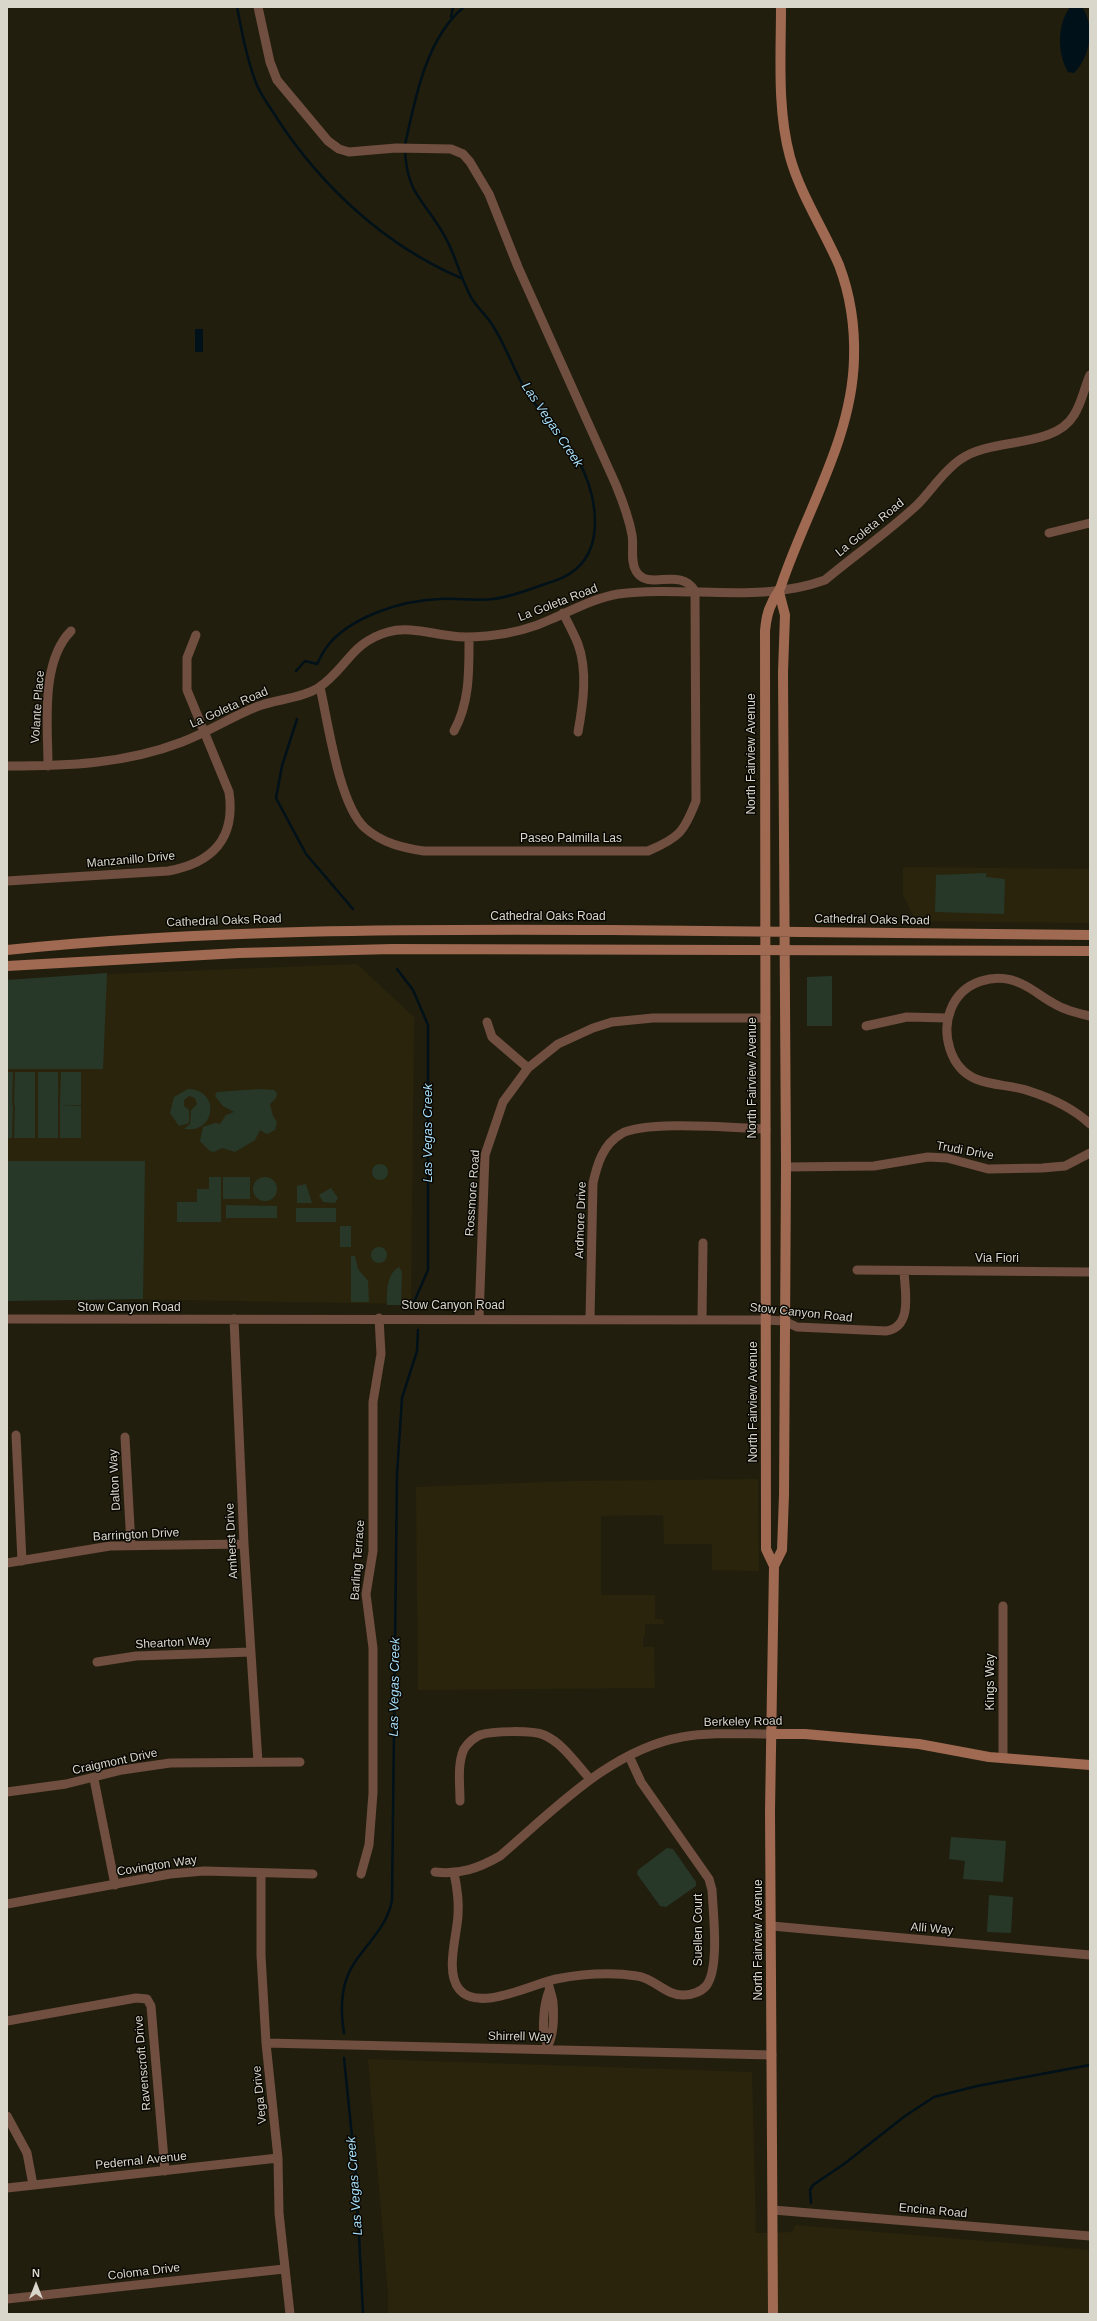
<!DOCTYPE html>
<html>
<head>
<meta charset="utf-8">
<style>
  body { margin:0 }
  #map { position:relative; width:1097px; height:2321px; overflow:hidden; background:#221e0d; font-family:Arial,sans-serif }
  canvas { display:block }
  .frame { position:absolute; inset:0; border:8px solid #d9d7cc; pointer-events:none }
  .north { position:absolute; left:16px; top:2265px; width:40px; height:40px; -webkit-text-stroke:3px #0a0803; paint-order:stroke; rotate:0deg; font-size:11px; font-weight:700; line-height:16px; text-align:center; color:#d9d7cc }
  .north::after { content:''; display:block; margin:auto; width:14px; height:18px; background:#d9d7cc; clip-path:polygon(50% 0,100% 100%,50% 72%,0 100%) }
</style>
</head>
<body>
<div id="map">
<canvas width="1097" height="2321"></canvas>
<div class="frame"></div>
<div class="north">N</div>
</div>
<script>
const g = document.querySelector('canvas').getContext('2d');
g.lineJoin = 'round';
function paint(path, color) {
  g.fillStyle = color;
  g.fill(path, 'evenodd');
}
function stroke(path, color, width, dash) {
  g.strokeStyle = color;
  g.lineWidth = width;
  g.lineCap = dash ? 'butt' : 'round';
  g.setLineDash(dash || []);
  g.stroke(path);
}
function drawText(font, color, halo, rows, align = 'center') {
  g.font = font + ' Arial,sans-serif';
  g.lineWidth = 3;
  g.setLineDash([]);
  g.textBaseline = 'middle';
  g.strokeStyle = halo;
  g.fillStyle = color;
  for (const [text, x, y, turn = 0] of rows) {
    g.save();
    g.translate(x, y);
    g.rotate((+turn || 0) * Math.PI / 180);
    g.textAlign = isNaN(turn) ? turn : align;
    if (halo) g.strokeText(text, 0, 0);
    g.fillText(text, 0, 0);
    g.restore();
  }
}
paint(new Path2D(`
  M 903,867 L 1090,869 L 1090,923 L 916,921 L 903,895 Z
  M 357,964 L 414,1017 L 411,1304 L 7,1297 L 7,982 L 111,974 Z
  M 758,1479 L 759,1571 L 712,1570 L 712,1544 L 664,1544 L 663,1515 L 601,1516 L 601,1595 L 655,1595 L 655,1619 L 663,1619 L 664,1624 L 645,1624 L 645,1636 L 643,1637 L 643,1647 L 654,1647 L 655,1688 L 418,1690 L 416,1487 L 573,1481 Z
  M 368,2059 L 752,2072 L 756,2233 L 792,2232 L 796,2225 L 1090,2250 L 1090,2314 L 388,2314 L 388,2293 Z`), '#2a240c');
paint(new Path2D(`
  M 986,873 L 986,877 L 1005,879 L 1004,914 L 935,912 L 936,875 Z
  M 107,973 L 103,1069 L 7,1069 L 7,980 Z
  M 832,976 L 832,1026 L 807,1026 L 807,977 Z
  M 7,1072 L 13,1072 L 12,1105 L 7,1105 Z
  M 15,1072 L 35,1072 L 35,1105 L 14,1105 Z
  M 38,1072 L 58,1072 L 58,1105 L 38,1105 Z
  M 61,1072 L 81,1072 L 81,1105 L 60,1105 Z
  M 188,1089 C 221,1090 216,1134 184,1129 L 190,1124 L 191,1110 L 197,1104 L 195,1098 L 189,1096 L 184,1100 L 184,1106 L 189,1110 L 189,1123 L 179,1126 L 170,1113 L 174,1097 Z
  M 260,1089 L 274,1090 L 277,1093 L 276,1098 L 270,1104 L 273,1116 L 277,1122 L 275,1130 L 267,1134 L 260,1130 L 255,1140 L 235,1152 L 222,1148 L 214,1152 L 210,1151 L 200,1141 L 203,1127 L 215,1123 L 220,1124 L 226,1115 L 234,1112 L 223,1106 L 215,1096 L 217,1092 Z
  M 7,1105 L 13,1105 L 12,1138 L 7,1138 Z
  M 15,1105 L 35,1105 L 35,1138 L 14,1138 Z
  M 38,1105 L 58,1105 L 58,1138 L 38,1138 Z
  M 60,1105 L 81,1106 L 81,1138 L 60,1138 Z
  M 7,1161 L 145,1161 L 143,1299 L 7,1301 Z
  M372 1172a8 8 0 1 1 16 0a8 8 0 1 1-16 0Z
  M253 1189a12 12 0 1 1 24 0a12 12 0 1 1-24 0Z
  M 209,1177 L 221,1177 L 221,1222 L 177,1222 L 177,1202 L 197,1202 L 197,1189 L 209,1189 Z
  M 223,1177 L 250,1177 L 250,1199 L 223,1199 Z
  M 306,1184 L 312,1203 L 297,1203 L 297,1186 Z
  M 331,1188 L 338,1198 L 335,1203 L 323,1202 L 319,1195 Z
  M 226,1205 L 277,1206 L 277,1218 L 226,1218 Z
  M 296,1208 L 336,1208 L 336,1222 L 296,1222 Z
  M 340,1226 L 351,1226 L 351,1247 L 340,1247 Z
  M371 1255a8 8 0 1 1 16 0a8 8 0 1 1-16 0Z
  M 351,1256 L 355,1256 L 358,1269 L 368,1281 L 369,1302 L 351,1302 Z
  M 399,1267 L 402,1272 L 401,1305 L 387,1305 C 387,1291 386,1275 399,1267 Z
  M 951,1837 L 1006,1841 L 1003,1882 L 963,1879 L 965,1861 L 949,1859 Z
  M 667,1848 L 673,1849 L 696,1882 L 696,1886 L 666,1907 L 660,1906 L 637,1874 L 638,1870 Z
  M 989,1895 L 1013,1897 L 1011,1933 L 987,1932 Z`), '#273829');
paint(new Path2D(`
  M 1070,7 L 1082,7 C 1096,27 1090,57 1074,73 L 1068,72 C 1057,53 1057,25 1070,7 Z
  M 195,329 L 203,329 L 203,352 L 195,352 Z`), '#001119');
stroke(new Path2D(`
  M 237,7 C 242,33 247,59 256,83 C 261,96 271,108 278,120 C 323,188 386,246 461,278
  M 451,17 L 453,7
  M 405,145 C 415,99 426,38 464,7
  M 296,671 L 305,661 L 317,664 C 320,659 322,653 326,648 C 348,617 403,600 440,599 C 457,598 475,601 493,599 C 510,597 526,591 542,585 C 554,581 566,578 576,569 C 603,546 597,502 584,472 C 570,442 544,419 526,391 C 513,369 505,343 491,323 C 485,314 477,307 472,299 C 460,278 456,255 444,235 C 425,200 407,196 405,150
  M 297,719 L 282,766 L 276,798 L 306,854 L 353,909
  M 397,969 L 413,990 L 428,1025 L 428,1270 L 414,1302
  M 344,2033 C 340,2009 341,1982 355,1962 C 369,1941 388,1925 392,1900 L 397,1474 L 402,1398 L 417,1351 L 418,1330
  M 344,2058 L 356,2176 L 363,2314
  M 811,2203 L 810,2190 L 813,2185 L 844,2164 L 905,2116 L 934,2097 L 977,2086 L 1090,2065`), '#001119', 2.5);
stroke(new Path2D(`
  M 258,7 L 270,62 L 277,80 L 328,141 L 339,149 L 349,152 L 396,148 L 451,149 L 463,154 L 470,162 L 489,194 L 518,267 L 616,485 C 623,502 629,518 632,535 C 634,546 630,561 636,571 C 648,592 680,566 695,591 L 696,801 C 684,832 679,838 648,851 L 424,851 C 403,848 382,843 365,828 C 339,805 328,722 320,687
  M 1049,533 L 1090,523
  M 563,613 C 568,623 574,634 578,644 C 588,671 583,705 578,732
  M 454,731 C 470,702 469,670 469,637
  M 7,766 C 67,766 125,764 182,742 C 208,732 231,717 256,707 C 276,699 300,699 318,688 C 346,670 351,642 388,632 C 408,626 432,634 452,636 C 464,638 475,637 487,636 C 510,634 533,628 554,618 C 575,609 595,598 618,594 C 686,585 760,604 825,580 C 855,555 888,532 917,505 C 932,490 943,471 961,459 C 992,437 1054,449 1074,415 C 1082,403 1084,388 1090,375
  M 48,766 C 48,725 40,662 71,631
  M 7,881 L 168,871 C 212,863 236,839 229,792 L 187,690 L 187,658 L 196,635
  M 1090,1016 C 1077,1013 1064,1010 1053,1003 C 1042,997 1033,989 1022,984 C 996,971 962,981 951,1009 C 941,1034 950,1068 976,1079 C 993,1086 1012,1085 1029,1091 C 1051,1098 1073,1108 1090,1124
  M 487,1022 L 492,1037 L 528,1068
  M 866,1026 L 907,1017 L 947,1018
  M 786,1167 L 874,1166 L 928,1157 L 947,1158 L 988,1169 L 1042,1168 L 1065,1166 L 1090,1153
  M 857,1270 L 1090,1272
  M 479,1318 L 485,1155 L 503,1102 L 528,1068 L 558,1044 L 593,1028 L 612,1022 L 653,1018 L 766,1018
  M 7,1319 L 767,1320 L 784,1321 L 797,1327 L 886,1331 C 913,1327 905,1292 904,1271
  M 234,1319 L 244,1544 L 258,1762
  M 590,1319 L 593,1183 C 597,1165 603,1144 621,1134 C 644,1120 735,1128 766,1129
  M 702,1319 L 703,1243
  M 16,1435 L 22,1561
  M 125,1437 L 131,1545
  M 7,1563 L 110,1546 L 244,1544
  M 1003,1606 L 1003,1758
  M 97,1662 L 136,1656 L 250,1652
  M 94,1779 L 115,1885
  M 7,1792 L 66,1784 L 122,1770 L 170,1763 L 300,1762
  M 460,1801 C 460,1785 457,1764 464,1749 C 468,1743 473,1738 480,1735 C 492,1731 532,1730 544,1735 C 563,1743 577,1765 590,1779
  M 435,1872 C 460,1875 479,1868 500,1856 C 554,1810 610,1750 682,1737 C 711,1732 741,1734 771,1734
  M 261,1873 L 261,1955 L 266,2043 L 278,2158 L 279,2213 L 290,2314
  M 454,1873 C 457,1887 459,1902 458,1915 C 457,1936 445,1972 459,1989 C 478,2013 532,1984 556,1979 C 582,1974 611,1972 637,1976 C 654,1978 666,1996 684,1995 C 691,1995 701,1992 706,1986 C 720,1969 713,1912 712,1890 L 709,1879 L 641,1782 L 629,1756
  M 361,1874 L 369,1845 L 373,1793 L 373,1648 L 366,1594 L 373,1551 L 373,1402 L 381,1354 L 379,1318
  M 7,1904 L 170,1874 L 204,1871 L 313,1874
  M 772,1926 L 1090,1955
  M 548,1981 C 549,1989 552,1995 553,2002 C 554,2016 554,2034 548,2045 C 540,2035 544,2003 549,1991
  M 7,2021 L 136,1998 L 147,1999 L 151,2006 L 153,2030 L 165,2171
  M 266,2043 L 772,2055
  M 7,2116 L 27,2153 L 33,2185
  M 7,2188 L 278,2158
  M 773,2210 L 1090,2236
  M 7,2299 L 284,2269`), '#704e40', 9);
stroke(new Path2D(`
  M 7,950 C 208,929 409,929 611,930 C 771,932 930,933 1090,935
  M 7,966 L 239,953 L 392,949 L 1090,951
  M 774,1566 L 766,1549 L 765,631 C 766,621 767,612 772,603 C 774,597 779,592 781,586 C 806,511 852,439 854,359 C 855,328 850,294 839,265 C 823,228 801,196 790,157 C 777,109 781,56 781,7
  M 771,1734 L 805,1734 L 919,1744 L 989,1757 L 1090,1765
  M 773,2314 L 770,1811 L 774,1566 L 782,1550 L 784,1495 L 786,1167 L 783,672 L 785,615 L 779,592`), '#9f6952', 10);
drawText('12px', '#d9d7cc', '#0a0803', [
  ["La Goleta Road",870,528,-39],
  ["La Goleta Road",558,603,-21],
  ["Volante Place",38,707,-86],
  ["La Goleta Road",229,708,-24],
  ["North Fairview Avenue",752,754,-90],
  ["Paseo Palmilla Las",571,839],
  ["Manzanillo Drive",131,860,-5],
  ["Cathedral Oaks Road",548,917],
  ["Cathedral Oaks Road",872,920,1],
  ["Cathedral Oaks Road",224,921,-2],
  ["North Fairview Avenue",753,1078,-90],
  ["Trudi Drive",965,1151,10],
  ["Rossmore Road",473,1193,-86],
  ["Ardmore Drive",581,1220,-88],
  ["Via Fiori",997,1259],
  ["Stow Canyon Road",453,1306],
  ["Stow Canyon Road",129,1308],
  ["Stow Canyon Road",801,1313,6],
  ["North Fairview Avenue",754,1402,-90],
  ["Dalton Way",115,1480,-93],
  ["Barrington Drive",136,1535,-3],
  ["Amherst Drive",232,1541,-93],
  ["Barling Terrace",358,1560,-86],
  ["Shearton Way",173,1643,-3],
  ["Kings Way",991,1682,-90],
  ["Berkeley Road",743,1722,-1],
  ["Craigmont Drive",115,1762,-12],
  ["Covington Way",157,1866,-9],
  ["Alli Way",932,1929,5],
  ["Suellen Court",699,1930,-90],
  ["North Fairview Avenue",759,1940,-90],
  ["Shirrell Way",520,2037,1],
  ["Ravenscroft Drive",143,2063,-95],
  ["Vega Drive",260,2095,-96],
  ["Pedernal Avenue",141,2161,-6],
  ["Encina Road",933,2211,5],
  ["Coloma Drive",144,2272,-7]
]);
drawText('italic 13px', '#a7def9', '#0a0803', [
  ["Las Vegas Creek",552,425,56],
  ["Las Vegas Creek",428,1133,-90],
  ["Las Vegas Creek",395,1687,-89],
  ["Las Vegas Creek",355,2186,-94]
]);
</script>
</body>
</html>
